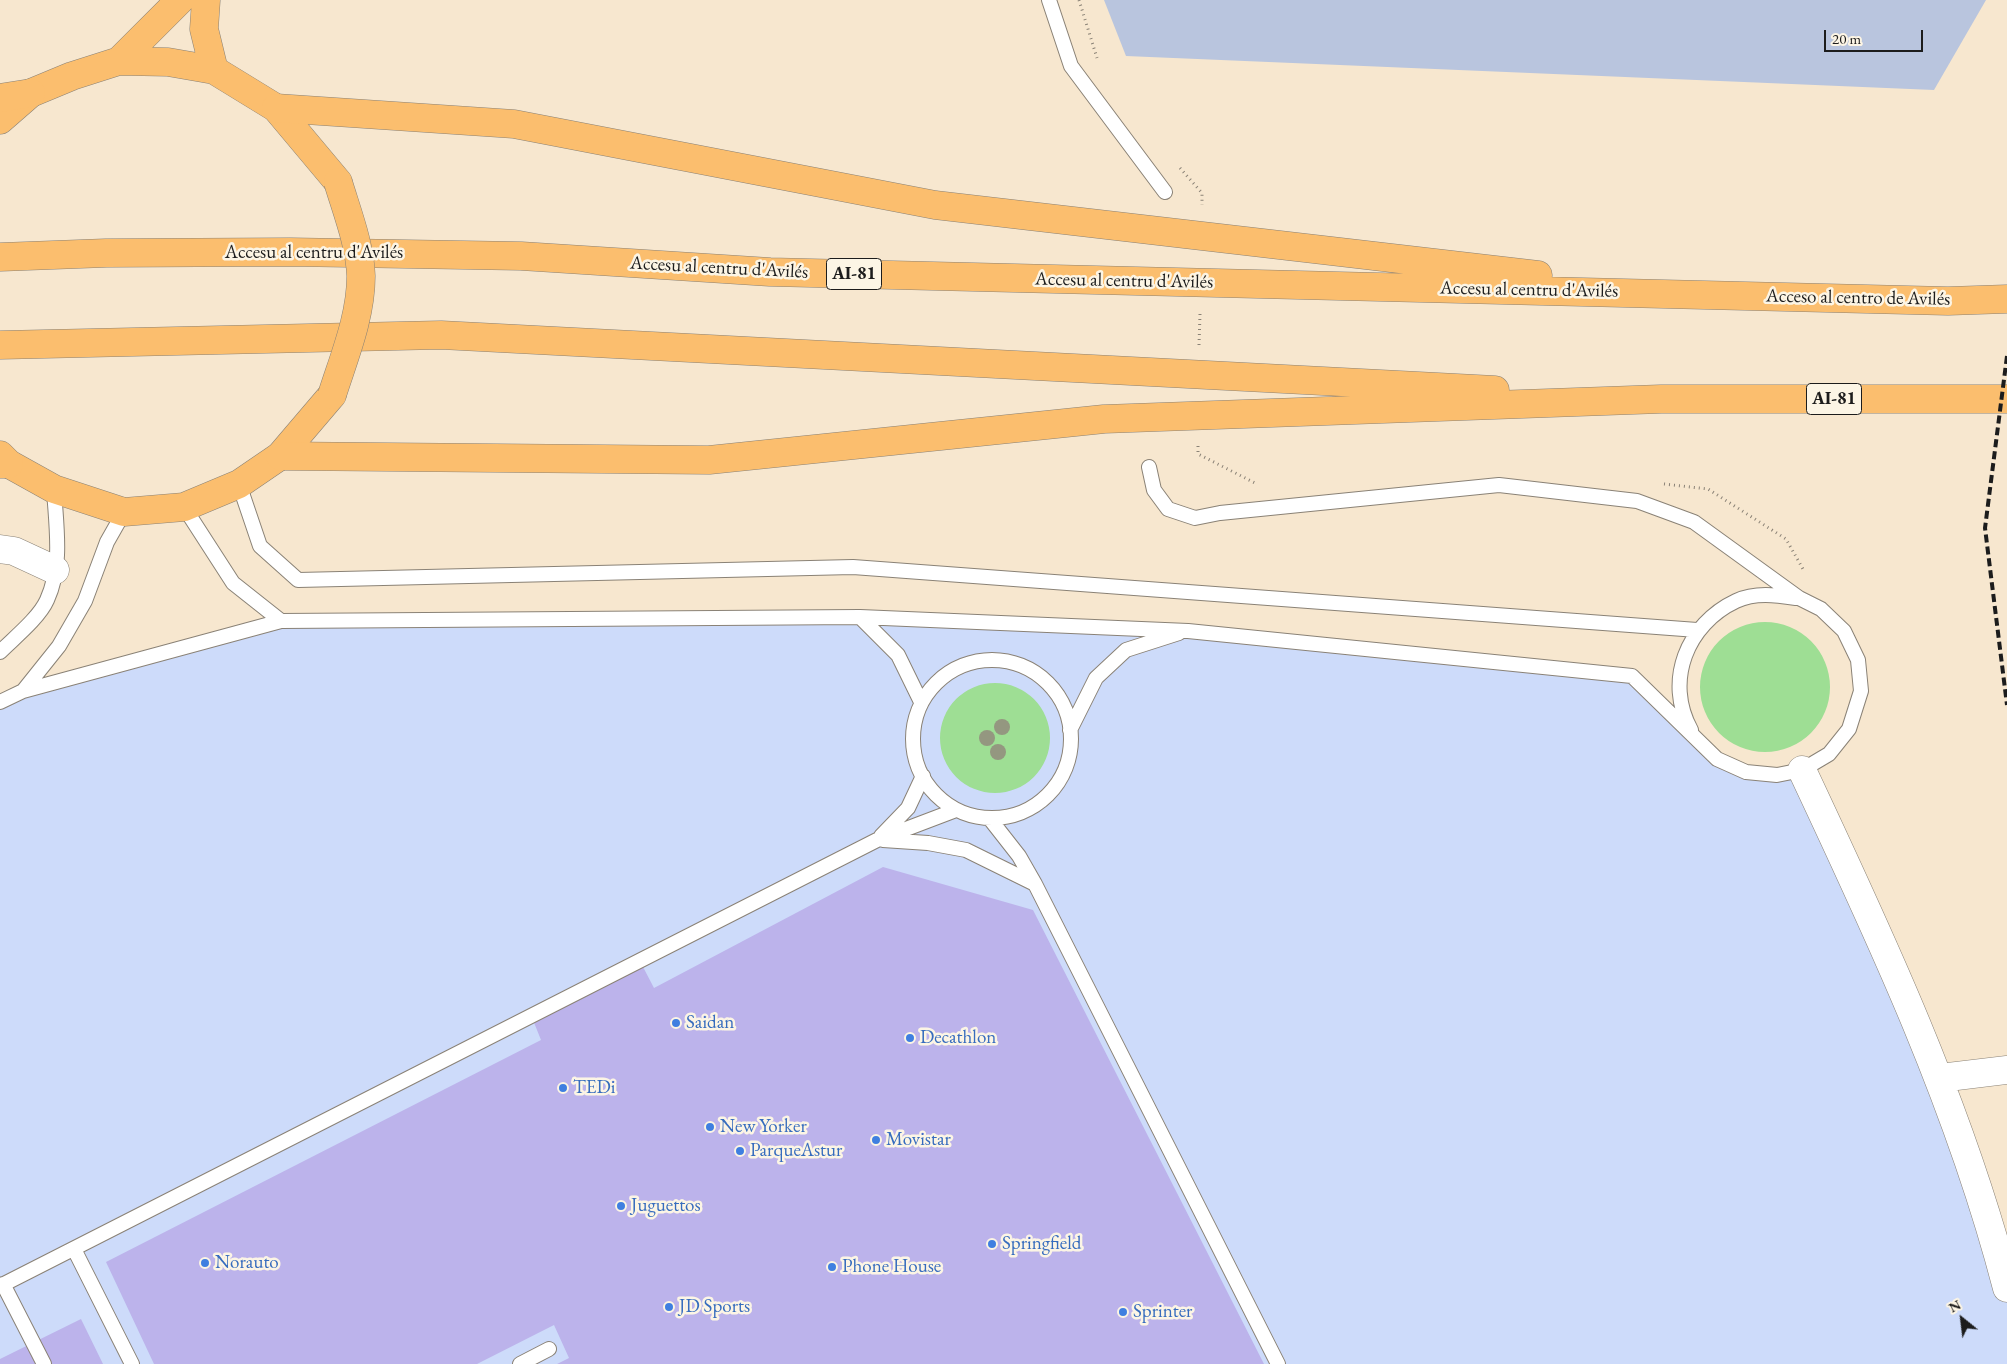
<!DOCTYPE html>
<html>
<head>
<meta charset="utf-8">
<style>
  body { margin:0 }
  #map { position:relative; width:2007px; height:1364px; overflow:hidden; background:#f7e7cf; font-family:"EB Garamond",serif }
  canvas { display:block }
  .north { position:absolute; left:1937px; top:1294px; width:50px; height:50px; -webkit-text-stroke:4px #fcf5e5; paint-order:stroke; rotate:331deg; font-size:14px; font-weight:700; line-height:20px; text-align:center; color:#1c1c1c }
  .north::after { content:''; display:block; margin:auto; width:18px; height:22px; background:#1c1c1c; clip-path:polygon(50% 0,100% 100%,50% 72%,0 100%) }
  .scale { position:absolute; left:1824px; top:30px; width:99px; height:22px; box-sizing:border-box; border:2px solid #1c1c1c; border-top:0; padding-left:6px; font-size:15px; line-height:18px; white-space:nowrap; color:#1c1c1c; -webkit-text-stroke:4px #fcf5e5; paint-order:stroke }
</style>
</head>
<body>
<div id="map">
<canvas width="2007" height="1364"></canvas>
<div class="north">N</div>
<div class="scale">20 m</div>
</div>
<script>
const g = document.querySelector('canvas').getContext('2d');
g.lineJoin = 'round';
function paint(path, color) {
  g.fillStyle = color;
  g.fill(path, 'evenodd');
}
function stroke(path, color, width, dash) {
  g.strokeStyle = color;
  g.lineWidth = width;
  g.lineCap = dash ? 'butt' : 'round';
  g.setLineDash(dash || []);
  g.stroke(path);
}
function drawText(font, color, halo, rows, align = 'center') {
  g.font = font + ' "EB Garamond",serif';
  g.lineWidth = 5;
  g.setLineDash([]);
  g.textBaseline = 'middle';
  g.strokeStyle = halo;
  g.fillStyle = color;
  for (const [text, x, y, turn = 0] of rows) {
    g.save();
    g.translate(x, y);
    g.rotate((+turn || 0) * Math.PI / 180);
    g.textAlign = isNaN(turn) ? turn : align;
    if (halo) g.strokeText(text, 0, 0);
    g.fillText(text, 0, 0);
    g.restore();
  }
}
paint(new Path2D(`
  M 860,617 L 1188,631 L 1632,676 L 1695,737 L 1746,772 L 1802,770 L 2007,1288 L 2007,1364 L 0,1364 L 0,702 L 281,621 Z`), '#cddbfa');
paint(new Path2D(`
  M 1104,0 L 1986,0 L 1934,90 L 1126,56 Z`), '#b9c5de');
paint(new Path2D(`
  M1700 687a65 65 0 1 1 130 0a65 65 0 1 1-130 0Z
  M940 738a55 55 0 1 1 110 0a55 55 0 1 1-110 0Z`), '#9ede94');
paint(new Path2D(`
  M 883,867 L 1033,910 L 1264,1364 L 557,1364 L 569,1358 L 554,1325 L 477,1364 L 154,1364 L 106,1262 L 541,1040 L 533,1020 L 642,965 L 654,988 Z
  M 81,1319 L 103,1364 L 0,1364 L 0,1359 Z`), '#bcb3eb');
const service = new Path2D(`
  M 1049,0 L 1071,66 L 1165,192
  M 239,484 L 260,546 L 298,580 L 853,567 L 1697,630
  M 184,507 L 233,583 L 281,621
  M 860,617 L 898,655 L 921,702
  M 0,652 C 14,638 39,618 47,600 C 63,565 56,526 54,489
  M913 739a79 79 0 1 1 158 0a79 79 0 1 1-158 0Z
  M 23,691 L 59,646 L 85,601 L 107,542 L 124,512
  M 0,702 L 23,691 L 281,621 L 860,617 L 1188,631 L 1632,676 L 1717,759 L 1746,772 L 1777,775 L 1802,770 L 1829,754 L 1849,729 L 1861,691 L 1858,660 L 1844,631 L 1821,609 L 1799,598 L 1694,522 L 1637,501 L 1499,485 L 1220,513 L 1195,518 L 1168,509 L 1154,490 L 1149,467
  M 1070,730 L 1096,678 L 1126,650 L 1179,633
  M 1691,730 C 1664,681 1687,624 1736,601 C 1755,592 1776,595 1796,598
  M 990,819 L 1019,856 L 1035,884 L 1278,1364
  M 881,836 L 908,808 L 923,776
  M 883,840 L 928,843 L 966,850 L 1035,884
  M 74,1249 L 132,1364
  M 3,1284 L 44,1364
  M 0,1286 L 877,840 L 956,810
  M 520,1364 L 549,1349`);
const minor = new Path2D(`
  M 0,549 L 14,551 L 55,570
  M 1802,770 C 1881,938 1960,1107 2007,1288
  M 1940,1078 L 2007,1070`);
const primary = new Path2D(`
  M 206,0 L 204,29 L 214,70
  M 119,61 L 180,0
  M 0,120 L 31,93 L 72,76 L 119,61 L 168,62 L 214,70 L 276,108 L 338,182
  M 0,455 L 9,464 L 54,489 L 124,512 L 184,507 L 239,484 L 280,456 L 332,395`);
const motorway = new Path2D(`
  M 0,98 L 31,93
  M 276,108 L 514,124 L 935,205 L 1538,275
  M 0,257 L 106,253 L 290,252 L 521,256 L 770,272 L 1948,301 L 2007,299
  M 0,345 L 441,335 L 1495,390
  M 280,456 L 709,460 L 1104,419 L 1661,399 L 2007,399
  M 0,464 L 9,464`);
stroke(service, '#8a8276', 16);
stroke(minor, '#8a8276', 29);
stroke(primary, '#8a8276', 29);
stroke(motorway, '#8a8276', 29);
stroke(new Path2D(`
  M 1079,0 L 1097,58
  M 1180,168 L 1202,193 L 1202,205
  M 1199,345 L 1200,314
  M 1198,446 L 1198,454 L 1257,484
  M 1664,484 L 1708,489 L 1786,539 L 1803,569`), '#8a8276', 3, [1, 4]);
stroke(service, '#fff', 14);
stroke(minor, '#fff', 28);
stroke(primary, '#fbbe6e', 28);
stroke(motorway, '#fbbe6e', 28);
stroke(new Path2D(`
  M 2007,356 L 1985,528 L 2007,705`), '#1c1c1c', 4, [8, 4]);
const primaryBridge = new Path2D(`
  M 332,395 C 344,357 361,317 361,276 C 360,245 347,212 338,182`);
stroke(primaryBridge, '#8a8276', 29, []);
stroke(primaryBridge, '#fbbe6e', 28);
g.fillStyle = '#949780';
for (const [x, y] of [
  [1002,727],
  [987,738],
  [998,752]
]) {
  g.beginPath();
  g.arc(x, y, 8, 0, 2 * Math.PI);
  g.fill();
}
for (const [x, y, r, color] of [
  [676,1023,5,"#3f7fe0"],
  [910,1038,5,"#3f7fe0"],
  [563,1088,5,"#3f7fe0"],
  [710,1127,5,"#3f7fe0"],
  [876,1140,5,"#3f7fe0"],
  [740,1151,5,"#3f7fe0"],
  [621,1206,5,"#3f7fe0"],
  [992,1244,5,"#3f7fe0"],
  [205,1263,5,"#3f7fe0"],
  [832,1267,5,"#3f7fe0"],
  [669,1307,5,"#3f7fe0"],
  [1123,1312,5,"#3f7fe0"]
]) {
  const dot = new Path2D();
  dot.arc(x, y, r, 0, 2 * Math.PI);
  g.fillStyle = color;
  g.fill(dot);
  stroke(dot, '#fcf5e5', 2);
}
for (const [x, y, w] of [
  [854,274,55],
  [1834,399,55]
]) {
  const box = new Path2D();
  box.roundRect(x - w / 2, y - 15.5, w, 31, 4);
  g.fillStyle = '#fcf5e5';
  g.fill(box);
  stroke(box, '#1c1c1c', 1);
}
drawText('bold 18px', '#1c1c1c', null, [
  ["AI-81",854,274],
  ["AI-81",1834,399]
]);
drawText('19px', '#1c1c1c', '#fcf5e5', [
  ["Accesu al centru d'Avilés",314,253],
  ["Accesu al centru d'Avilés",719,268,3],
  ["Accesu al centru d'Avilés",1124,281,1],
  ["Accesu al centru d'Avilés",1529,290,1],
  ["Acceso al centro de Avilés",1858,298,1]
]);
drawText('19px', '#366cbe', '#fcf5e5', [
  ["Saidan",686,1023],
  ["Decathlon",920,1038],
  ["TEDi",573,1088],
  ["New Yorker",720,1127],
  ["Movistar",886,1140],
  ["ParqueAstur",750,1151],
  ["Juguettos",631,1206],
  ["Springfield",1002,1244],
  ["Norauto",215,1263],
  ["Phone House",842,1267],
  ["JD Sports",679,1307],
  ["Sprinter",1133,1312]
], 'left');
</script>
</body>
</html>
